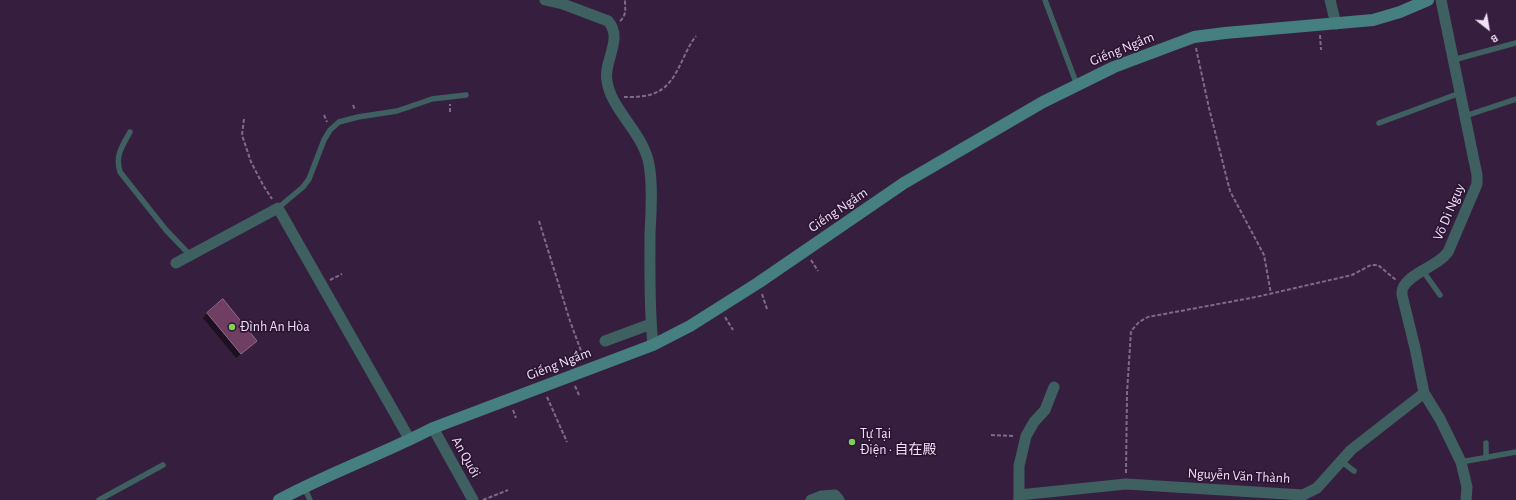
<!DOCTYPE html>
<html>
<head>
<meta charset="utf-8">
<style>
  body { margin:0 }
  #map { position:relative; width:1516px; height:500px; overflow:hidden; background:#361e3f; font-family:"Alegreya Sans",sans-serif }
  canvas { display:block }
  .north { position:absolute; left:1468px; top:8px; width:40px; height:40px; -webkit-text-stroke:3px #2c1534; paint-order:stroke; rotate:149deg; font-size:11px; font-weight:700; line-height:16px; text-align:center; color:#f1e1f6 }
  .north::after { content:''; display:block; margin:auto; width:14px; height:18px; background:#f1e1f6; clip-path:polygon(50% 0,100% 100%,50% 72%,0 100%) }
</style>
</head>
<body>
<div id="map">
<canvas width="1516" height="500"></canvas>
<div class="north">B</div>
</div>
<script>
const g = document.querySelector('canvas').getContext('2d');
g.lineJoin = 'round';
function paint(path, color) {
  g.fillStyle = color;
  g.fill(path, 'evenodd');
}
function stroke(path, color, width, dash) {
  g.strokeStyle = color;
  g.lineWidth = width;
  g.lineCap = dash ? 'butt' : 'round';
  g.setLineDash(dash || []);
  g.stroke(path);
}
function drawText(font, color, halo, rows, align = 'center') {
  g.font = font + ' "Alegreya Sans","Noto Sans SC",sans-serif';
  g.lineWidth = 3.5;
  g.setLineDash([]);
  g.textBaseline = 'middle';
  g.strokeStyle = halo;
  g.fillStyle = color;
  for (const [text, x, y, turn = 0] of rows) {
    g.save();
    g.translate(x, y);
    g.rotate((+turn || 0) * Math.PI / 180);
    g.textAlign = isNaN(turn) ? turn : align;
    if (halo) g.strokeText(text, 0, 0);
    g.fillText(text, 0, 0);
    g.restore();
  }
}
paint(new Path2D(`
  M 207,313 L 251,345 L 236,358 L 203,318 Z`), '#0007');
const building = new Path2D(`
  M 223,299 L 257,341 L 241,354 L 207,313 Z`);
paint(building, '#703d63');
stroke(building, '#956d8a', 1);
stroke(new Path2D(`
  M 620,21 C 627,15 625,8 625,0
  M 1320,35 L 1321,50
  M 1196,48 L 1209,108 L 1230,191 L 1264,255 L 1271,294
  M 624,97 C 632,97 642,97 649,95 C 678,88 680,56 696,36
  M 353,105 L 355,110
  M 450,112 L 450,104
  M 324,115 L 327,122
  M 244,119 L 242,135 L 251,162 L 263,185 L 272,199
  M 539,221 L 570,321 L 584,359
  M 811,260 L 818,271
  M 330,280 L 342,274
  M 762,294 L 767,309
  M 725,317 L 733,330
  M 575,386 L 579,395
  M 547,397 L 567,442
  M 513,410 L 516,418
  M 991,435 L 1015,436
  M 1126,473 L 1127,393 L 1131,331 L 1139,322 L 1148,317 L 1256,297 L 1352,275 L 1371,265 L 1378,265 L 1396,280
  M 483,500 L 508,490`), '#7f6a87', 2, [4, 2]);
stroke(new Path2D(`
  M 1045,0 L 1077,85
  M 1453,60 L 1516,43
  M 1465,116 L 1516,99
  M 1379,123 L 1460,93
  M 130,132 C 122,147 115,155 120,172 L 166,230 L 190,255
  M 278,208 L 303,187 L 309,179 L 324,140 L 330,130 L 339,122 L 358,117 L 397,111 L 432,99 L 466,95
  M 1423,271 L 1440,295
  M 1486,458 L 1486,443
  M 1341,461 L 1354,471
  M 1461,462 L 1516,452
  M 304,487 L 310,500
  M 99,500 L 163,465`), '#3e6061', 5.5);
stroke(new Path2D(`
  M 545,0 L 563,4
  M 563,0 L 563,4 L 608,21 C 624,39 603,61 607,81 C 611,110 643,132 649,164 C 653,186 651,212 650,234 C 650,271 649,308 653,345
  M 1330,0 L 1336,24
  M 1441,0 L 1477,175 L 1477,184 L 1448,252 C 1437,267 1413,271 1404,286 C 1402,288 1402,292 1402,295 L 1415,348 L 1424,393 L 1440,419 L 1461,462 L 1467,487 L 1466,500
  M 176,263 L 278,208 L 410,440
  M 605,341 L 651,324
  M 433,428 L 473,500
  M 1019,495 L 1019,466 L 1026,436 L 1034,422 L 1045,410 L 1054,387
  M 811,500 L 821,496 L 835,495 L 839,500
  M 1019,500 L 1019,495 L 1126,484 L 1303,495 L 1317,488 L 1351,450 L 1424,393`), '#3e6061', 11);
stroke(new Path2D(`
  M 279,500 C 329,473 383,454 433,428 L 653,345 L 690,326 L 758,283 L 904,183 L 1043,102 L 1114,67 L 1194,37 L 1225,33 L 1373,20 L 1400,12 L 1428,0`), '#457f80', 12);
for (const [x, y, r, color] of [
  [232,327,4,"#7dd154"],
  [852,442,4,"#7dd154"]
]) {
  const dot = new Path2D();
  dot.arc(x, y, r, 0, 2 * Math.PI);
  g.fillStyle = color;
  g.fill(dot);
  stroke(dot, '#2c1534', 1.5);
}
drawText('14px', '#f1e1f6', '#2c1534', [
  ["Giếng Ngầm",1122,49,-22],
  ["Giếng Ngầm",838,210,-34],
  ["Võ Di Nguy",1449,212,-67],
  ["Giếng Ngầm",559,364,-21],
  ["An Quới",466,457,61],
  ["Nguyễn Văn Thành",1239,476,3]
]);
drawText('14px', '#f1e1f6', '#2c1534', [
  ["Đình An Hòa",240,327],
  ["Tự Tại",860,434],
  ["Điện • 自在殿",860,450]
], 'left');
</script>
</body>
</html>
